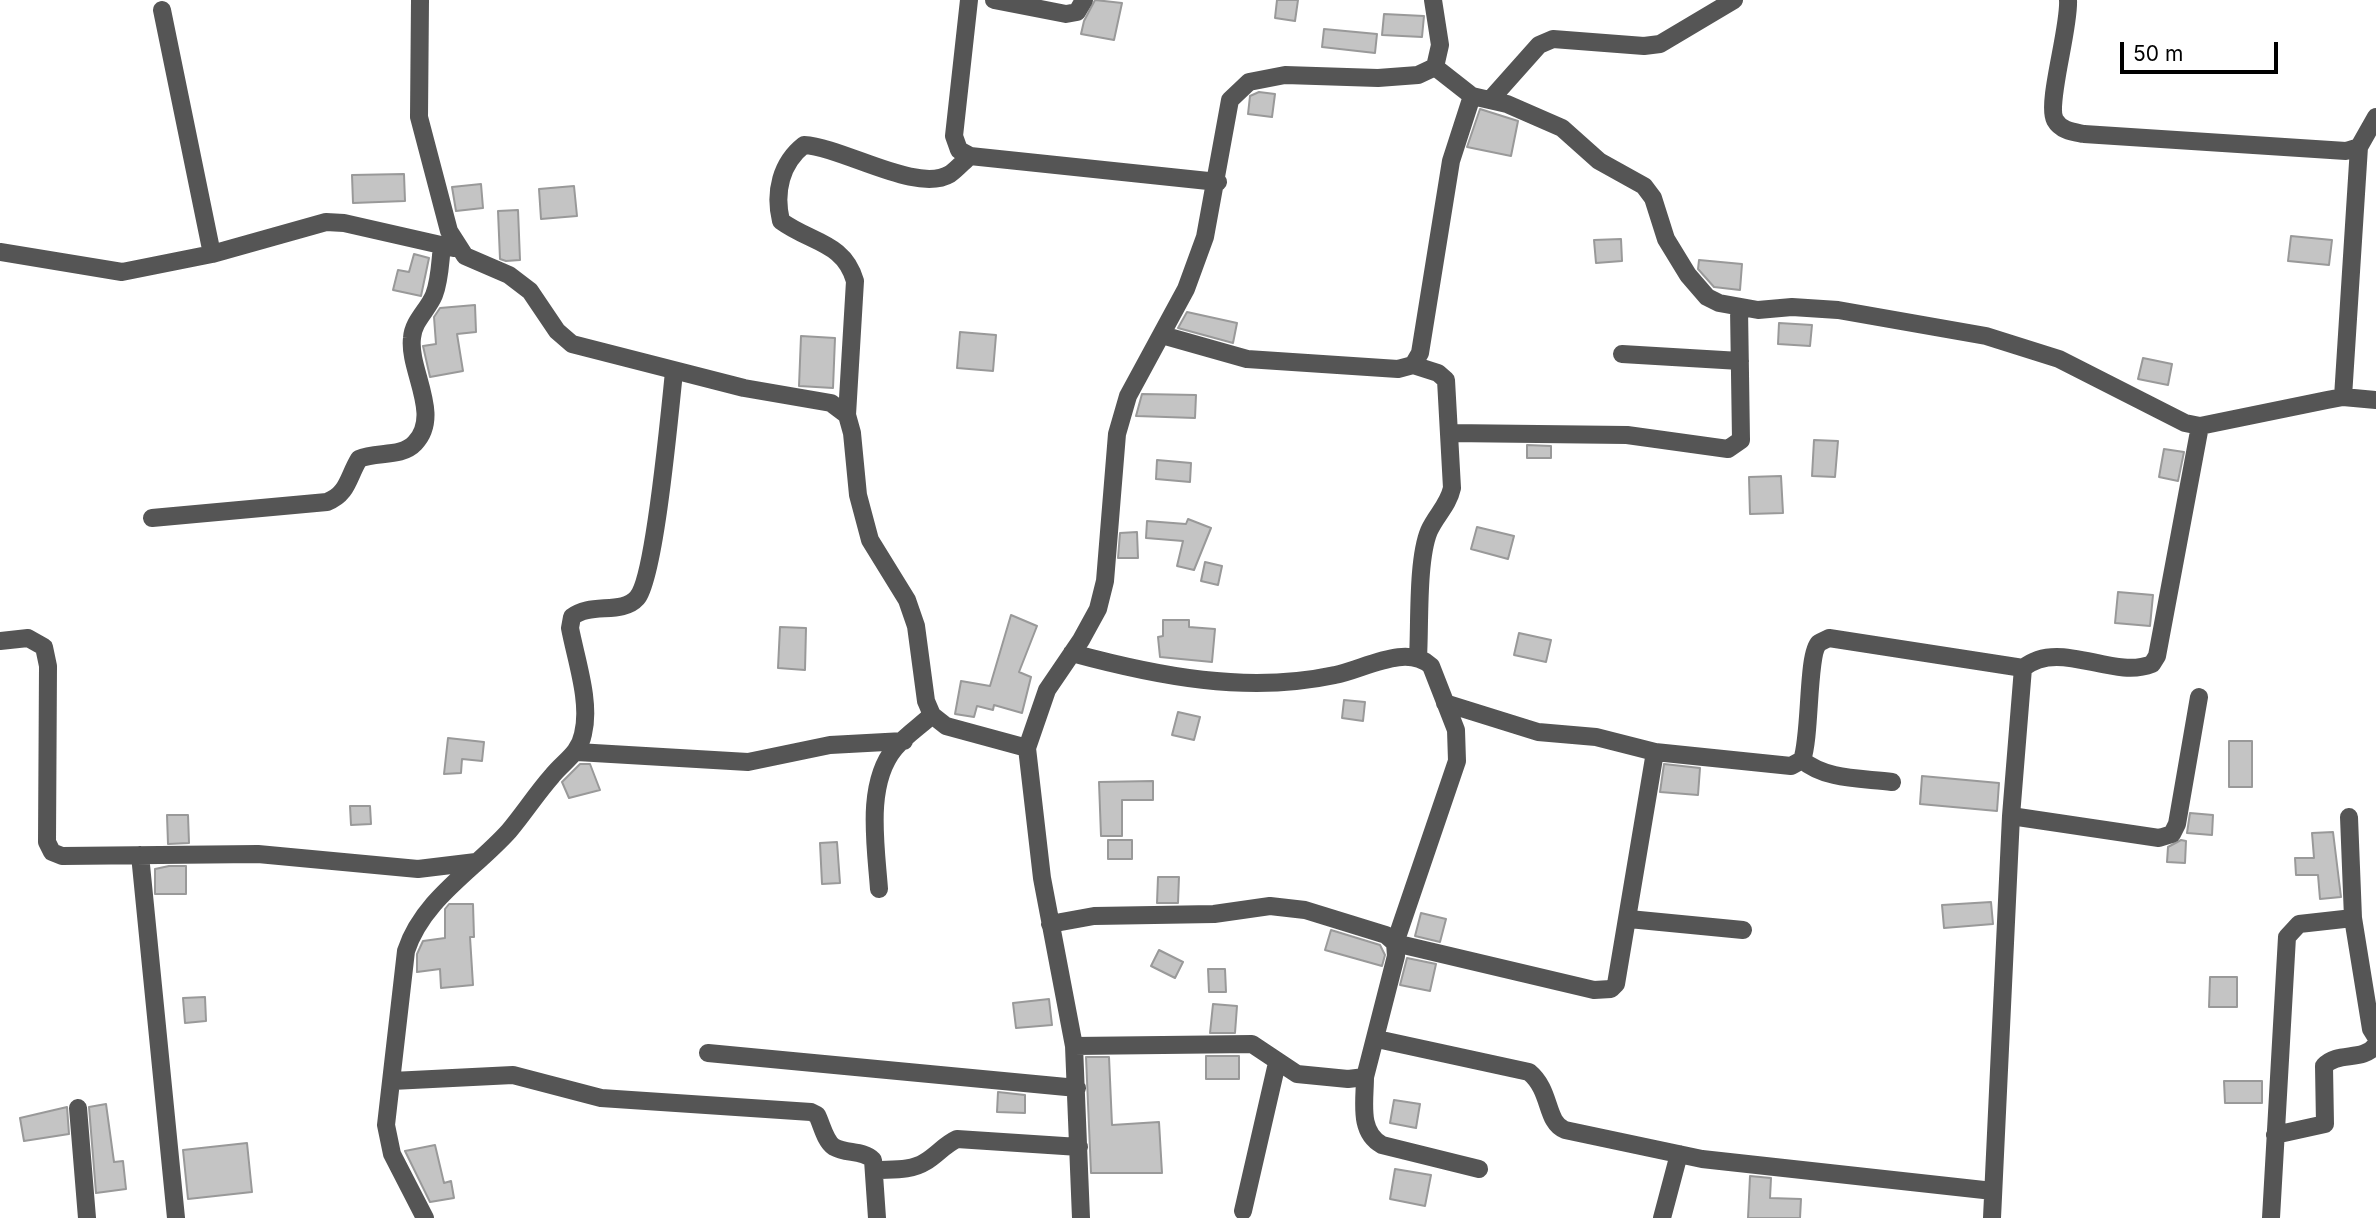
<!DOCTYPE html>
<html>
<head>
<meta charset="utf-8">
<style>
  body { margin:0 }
  #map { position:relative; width:2376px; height:1218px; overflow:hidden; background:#fff; font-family:Inter,sans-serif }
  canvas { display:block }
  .scale { position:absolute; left:2120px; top:42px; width:158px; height:32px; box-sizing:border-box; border:4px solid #000; border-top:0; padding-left:9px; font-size:21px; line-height:24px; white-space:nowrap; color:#000; -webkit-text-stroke:5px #fff; paint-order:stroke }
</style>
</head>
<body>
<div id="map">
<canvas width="2376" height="1218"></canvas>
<div class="scale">50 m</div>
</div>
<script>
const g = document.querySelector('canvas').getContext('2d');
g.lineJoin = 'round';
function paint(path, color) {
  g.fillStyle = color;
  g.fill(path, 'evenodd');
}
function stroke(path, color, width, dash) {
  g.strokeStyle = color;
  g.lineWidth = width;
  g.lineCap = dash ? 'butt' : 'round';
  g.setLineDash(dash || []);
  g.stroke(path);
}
const building = new Path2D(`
  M 1095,0 L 1122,3 L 1114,40 L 1081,34 L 1084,21 Z
  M 1277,0 L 1298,0 L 1295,21 L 1275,18 Z
  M 1384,14 L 1424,16 L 1422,37 L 1382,35 Z
  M 1324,29 L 1377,34 L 1375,53 L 1322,47 Z
  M 1259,92 L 1275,94 L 1272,117 L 1248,114 L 1250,96 Z
  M 1480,109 L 1518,121 L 1511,156 L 1467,147 Z
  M 404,174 L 405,201 L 353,203 L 352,175 Z
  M 481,184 L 483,208 L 456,211 L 452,187 Z
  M 574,186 L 577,216 L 541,219 L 539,189 Z
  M 518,210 L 520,260 L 506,261 L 500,259 L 498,211 Z
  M 2291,236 L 2332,240 L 2329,265 L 2288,261 Z
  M 1621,239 L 1622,261 L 1596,263 L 1594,240 Z
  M 414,254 L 429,258 L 421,296 L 393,290 L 398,270 L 409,272 Z
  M 1699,260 L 1742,264 L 1740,290 L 1714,287 L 1698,269 Z
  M 475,305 L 476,332 L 457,334 L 463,371 L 430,377 L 423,346 L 436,344 L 434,317 L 440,308 Z
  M 1187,312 L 1237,323 L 1233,343 L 1178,328 Z
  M 1779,323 L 1812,325 L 1810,346 L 1778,344 Z
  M 960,332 L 996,335 L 993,371 L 957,368 Z
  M 801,336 L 835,338 L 833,388 L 799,386 Z
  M 2143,358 L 2172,364 L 2168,385 L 2138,379 Z
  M 1142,394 L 1196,395 L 1195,418 L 1136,416 Z
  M 1814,440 L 1838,441 L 1835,477 L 1812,476 Z
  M 1527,445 L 1551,446 L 1551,458 L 1527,458 Z
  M 2164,449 L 2184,452 L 2178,481 L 2159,477 Z
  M 1157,460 L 1191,463 L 1190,482 L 1156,479 Z
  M 1781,476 L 1783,513 L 1750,514 L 1749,477 Z
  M 1188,519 L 1211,528 L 1194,570 L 1177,566 L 1183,541 L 1146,538 L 1147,521 L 1186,524 Z
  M 1477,527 L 1514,536 L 1508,559 L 1471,549 Z
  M 1137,532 L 1138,558 L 1118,558 L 1120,533 Z
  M 1205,562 L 1222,566 L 1218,585 L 1201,581 Z
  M 2118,592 L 2153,595 L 2150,626 L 2115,623 Z
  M 1011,615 L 1037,626 L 1019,672 L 1031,677 L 1022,713 L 994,705 L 993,710 L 977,706 L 974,717 L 955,714 L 961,681 L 990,686 Z
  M 1163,620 L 1189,620 L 1189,627 L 1215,629 L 1212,662 L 1160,657 L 1158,637 L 1163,636 Z
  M 780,627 L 806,628 L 805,670 L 778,668 Z
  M 1519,633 L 1551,640 L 1546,662 L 1514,655 Z
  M 1344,700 L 1365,702 L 1363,721 L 1342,718 Z
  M 1178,712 L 1200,717 L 1194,740 L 1172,735 Z
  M 448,738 L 484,742 L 482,761 L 462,759 L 461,773 L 444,774 Z
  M 2229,741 L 2252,741 L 2252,787 L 2229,787 Z
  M 580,764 L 590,764 L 600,790 L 569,798 L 562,782 Z
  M 1664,764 L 1700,768 L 1698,795 L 1660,792 Z
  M 1922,776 L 1999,783 L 1997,811 L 1920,804 Z
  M 1153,781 L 1153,800 L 1122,800 L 1122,836 L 1101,836 L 1099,782 Z
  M 350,806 L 370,806 L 371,824 L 351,825 Z
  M 2190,813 L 2213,815 L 2212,835 L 2187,833 Z
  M 167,815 L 188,815 L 189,843 L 168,844 Z
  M 2333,832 L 2341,897 L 2320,899 L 2318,875 L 2296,875 L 2295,858 L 2314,858 L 2312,833 Z
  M 1108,840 L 1132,840 L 1132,859 L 1108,859 Z
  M 2181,840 L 2186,841 L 2185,863 L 2167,862 L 2168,847 Z
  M 837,842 L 840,883 L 822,884 L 820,843 Z
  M 169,866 L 186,866 L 186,894 L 155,894 L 155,869 Z
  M 1158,877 L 1179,877 L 1178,903 L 1157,903 Z
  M 1991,902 L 1993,924 L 1944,928 L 1942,905 Z
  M 449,904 L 473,904 L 474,937 L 470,937 L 473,985 L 441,988 L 440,969 L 417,972 L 417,954 L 423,941 L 445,938 L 445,909 Z
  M 1421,913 L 1446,919 L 1440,942 L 1415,936 Z
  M 1331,930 L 1380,945 L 1385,955 L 1382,966 L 1325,950 Z
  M 1159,950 L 1183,962 L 1175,978 L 1151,966 Z
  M 1407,958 L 1436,964 L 1430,991 L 1400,985 Z
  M 1208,969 L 1225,969 L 1226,992 L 1209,992 Z
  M 2210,977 L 2237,977 L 2237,1007 L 2209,1007 Z
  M 205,997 L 206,1021 L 185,1023 L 183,998 Z
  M 1049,999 L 1052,1025 L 1016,1028 L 1013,1003 Z
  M 1213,1004 L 1237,1006 L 1235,1033 L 1210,1033 Z
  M 1206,1056 L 1239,1056 L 1239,1079 L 1206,1079 Z
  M 1086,1057 L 1109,1057 L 1112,1125 L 1159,1122 L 1162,1173 L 1091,1173 Z
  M 2224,1081 L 2262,1081 L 2262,1103 L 2225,1103 Z
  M 998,1092 L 1025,1095 L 1025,1113 L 997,1112 Z
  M 1394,1100 L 1420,1104 L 1416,1128 L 1390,1123 Z
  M 106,1104 L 114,1162 L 123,1161 L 126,1189 L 96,1193 L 89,1107 Z
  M 67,1107 L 69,1134 L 24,1141 L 20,1118 Z
  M 247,1143 L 252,1192 L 188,1199 L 183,1150 Z
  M 435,1145 L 444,1183 L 451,1181 L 454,1198 L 430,1202 L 405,1151 Z
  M 1395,1169 L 1431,1175 L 1425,1206 L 1390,1199 Z
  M 1750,1176 L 1771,1178 L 1770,1198 L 1801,1199 L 1800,1218 L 1748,1218 Z`);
paint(building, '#c4c4c4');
stroke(building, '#999', 2);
stroke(new Path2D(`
  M 420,0 L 419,117 L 449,231 L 465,256 L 509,275 L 530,291 L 557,331 L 572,344 L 744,388 L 831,403 L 847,415 L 852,433 L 858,495 L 870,540 L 907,600 L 916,626 L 926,701 L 932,715 L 946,726 L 1027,748
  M 969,0 L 954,136 L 959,150 L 970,156 L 1218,182
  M 994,0 L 1066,14 L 1077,12 L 1084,0
  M 2068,0 C 2070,27 2046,104 2055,120 C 2061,131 2074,132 2084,134 L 2346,151 L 2359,147 L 2376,117
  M 162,10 L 212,254
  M 1435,67 L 1472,96 L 1507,104 L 1562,128 L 1599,161 L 1644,186 L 1653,198 L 1666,239 L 1688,275 L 1707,297 L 1719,303 L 1758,310 L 1792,307 L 1838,310 L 1986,336 L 2059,359 L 2185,423 L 2200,426 L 2327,400 L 2343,397 L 2376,400
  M 1490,100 L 1539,45 L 1553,39 L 1644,46 L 1660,44 L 1734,0
  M 0,252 L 122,272 L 212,254 L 326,222 L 344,223 L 454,248
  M 1162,335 L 1247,359 L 1398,369 L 1413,365 L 1420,353 L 1451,161 L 1472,96
  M 1622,354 L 1740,361
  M 1413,365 L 1438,373 L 1446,380 L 1452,488 C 1448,506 1436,515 1429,531 C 1417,560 1420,625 1418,658
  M 2343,397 L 2359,147
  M 847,415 L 855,281 C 844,242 811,243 781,221 C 774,192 781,163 804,145 C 843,147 917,194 950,174 C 957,169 964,161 970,156
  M 1449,433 L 1627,435 L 1728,449 L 1741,440 L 1739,308
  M 152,518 L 327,502 C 348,494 348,477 359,459 C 376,451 401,458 415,443 C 442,415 408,370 412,338 C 413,321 428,310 434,295 C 440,280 440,262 442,246
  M 0,641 L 28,638 L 44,647 L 48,666 L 47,842 L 52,852 L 62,856 L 258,854 L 418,869 L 476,862
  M 1072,653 C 1157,676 1247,694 1335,675 C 1363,670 1406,643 1431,666 L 1456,730 L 1457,761 L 1395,943 L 1594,990 L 1611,989 L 1616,984 L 1655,752
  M 1445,703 L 1538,732 L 1596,737 L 1655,752 L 1791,766 L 1802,760 C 1811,735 1807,654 1819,643 C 1822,641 1825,640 1829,638 L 2023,668
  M 577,752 L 748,762 L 830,745 L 904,741
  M 1802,760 C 1826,780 1861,778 1892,782
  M 2011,816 L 2159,838 L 2172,834 L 2177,824 L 2199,697
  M 2349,817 L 2353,918 L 2371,1029 L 2376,1037
  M 140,855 L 176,1218
  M 879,889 C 876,846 865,784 895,748 C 905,736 920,726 932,715
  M 1629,919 L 1743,930
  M 1050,924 L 1094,916 L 1214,914 L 1270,906 L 1305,910 L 1386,935 L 1395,943 L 1396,956 L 1365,1077 L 1348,1079 L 1297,1074 L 1252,1044 L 1074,1046
  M 1377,1039 L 1529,1072 C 1552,1091 1545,1122 1565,1130 L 1702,1159 L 1993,1191
  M 708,1053 L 1077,1088
  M 1365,1077 C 1365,1101 1358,1132 1382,1145 L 1479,1169
  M 392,1081 L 513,1075 L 601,1098 L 811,1112 L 817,1115 C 822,1125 825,1141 834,1147 C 846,1154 863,1150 873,1160 L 877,1218
  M 78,1108 L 87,1218
  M 2275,1135 L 2325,1124 L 2324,1066 C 2338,1051 2363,1062 2376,1045
  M 876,1170 C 892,1169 911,1171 925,1162 C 937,1155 944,1145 957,1139 L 1079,1147
  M 1243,1211 L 1277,1063
  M 425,1218 L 392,1154 L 386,1125 L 406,951 C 423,899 474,870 509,831 C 524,813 537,793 552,776 C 564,761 579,754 583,734 C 591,702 576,660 570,628 L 572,617 C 590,602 622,615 637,598 C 655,578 670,409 674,372
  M 1081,1218 L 1074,1046 L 1042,878 L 1027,748 L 1047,690 L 1081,640 L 1098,609 L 1105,581 L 1117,434 L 1128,396 L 1186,289 L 1205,237 L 1230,100 L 1249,82 L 1285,75 L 1378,78 L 1418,75 L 1435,67 L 1440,45 L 1433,0
  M 1662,1218 L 1679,1154
  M 1992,1218 L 2011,816 L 2023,668 C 2060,638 2112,680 2152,664 L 2157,656 L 2200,426
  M 2271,1218 L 2287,937 L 2299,924 L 2353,918`), '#555', 18);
</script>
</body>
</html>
